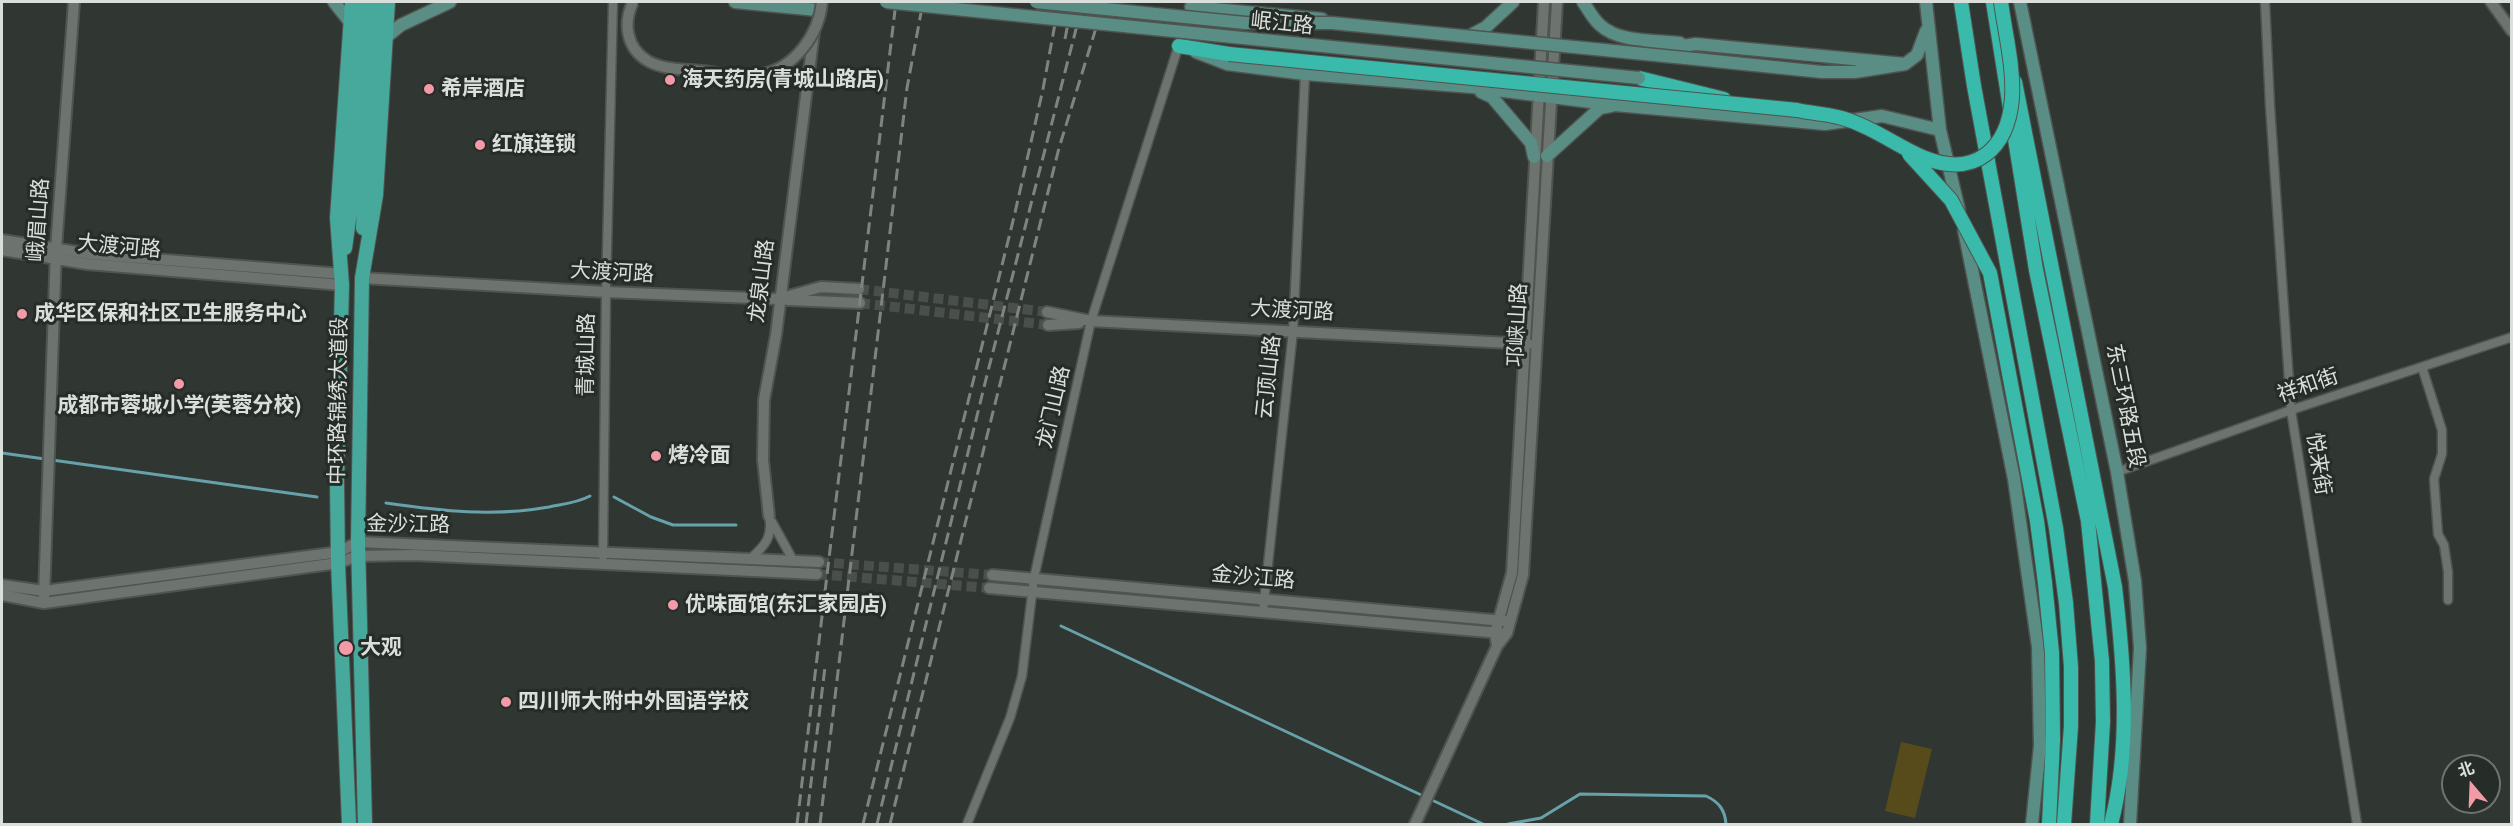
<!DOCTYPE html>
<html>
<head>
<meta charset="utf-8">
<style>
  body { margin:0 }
  #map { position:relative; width:2513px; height:826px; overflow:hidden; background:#303631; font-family:Lora,"Noto Sans SC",serif }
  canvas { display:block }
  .frame { position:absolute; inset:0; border:3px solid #dbdfdc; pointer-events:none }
  .north { position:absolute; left:2441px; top:754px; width:60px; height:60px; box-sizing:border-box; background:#262c27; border:2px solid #6e746f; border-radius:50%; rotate:341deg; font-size:16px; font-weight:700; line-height:24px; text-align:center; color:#dbdfdc }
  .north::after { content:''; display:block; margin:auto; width:21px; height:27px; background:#f39aa8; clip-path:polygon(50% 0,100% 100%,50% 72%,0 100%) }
</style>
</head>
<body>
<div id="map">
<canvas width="2513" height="826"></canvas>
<div class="frame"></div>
<div class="north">北</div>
</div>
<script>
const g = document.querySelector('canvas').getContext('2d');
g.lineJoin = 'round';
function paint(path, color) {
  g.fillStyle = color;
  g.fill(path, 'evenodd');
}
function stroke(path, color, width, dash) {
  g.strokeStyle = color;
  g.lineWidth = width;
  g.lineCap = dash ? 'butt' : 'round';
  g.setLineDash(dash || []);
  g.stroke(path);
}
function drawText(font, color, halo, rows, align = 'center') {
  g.font = font + ' Lora,"Noto Sans SC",serif';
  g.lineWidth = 6;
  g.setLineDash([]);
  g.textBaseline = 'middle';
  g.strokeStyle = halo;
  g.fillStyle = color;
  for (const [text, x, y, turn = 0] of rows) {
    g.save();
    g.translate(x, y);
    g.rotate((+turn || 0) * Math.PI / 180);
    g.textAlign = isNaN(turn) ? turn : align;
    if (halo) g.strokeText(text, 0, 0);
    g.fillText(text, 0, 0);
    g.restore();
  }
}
paint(new Path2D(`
  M 1901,742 L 1932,749 L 1915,818 L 1885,811 Z`), '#574b1c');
stroke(new Path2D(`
  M 2,453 L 317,497
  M 614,497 L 651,517 L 673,525 L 736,525
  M 386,503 C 442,511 492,517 549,507 C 563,504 577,503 590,496
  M 1061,626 L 1483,824
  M 1508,824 L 1541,818 L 1580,794 L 1706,796 C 1719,802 1725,810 1726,824`), '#67a1aa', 3);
stroke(new Path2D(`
  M 859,289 L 1047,312
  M 860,303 L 1048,325
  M 819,562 L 992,575
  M 817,574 L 989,588`), '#4a4f4b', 10, [10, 5]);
const minor = new Path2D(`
  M 2265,2 L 2270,106 L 2291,410 L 2357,824
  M 2422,367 L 2442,430 L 2442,454 L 2434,479 L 2438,534 L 2444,545 L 2448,572 L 2448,600
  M 2117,472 L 2291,410 L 2512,337
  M 772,522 L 793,560
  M 603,556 L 606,292 L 613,2
  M 751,558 C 766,545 773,536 769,516
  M 1263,611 L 1293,331 L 1305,74
  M 967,824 L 1010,718 L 1022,676 L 1034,578 L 1091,321 L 1189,13`);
const tertiary = new Path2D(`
  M 2491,2 L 2512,31
  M 2,240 L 90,254 L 342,274
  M 2,250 L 87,264 L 342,285
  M 362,278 L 606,292 L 778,299 L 821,287 L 859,289
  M 788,300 L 860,303
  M 1047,312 L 1091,321 L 1528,344
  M 1048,325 L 1079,323
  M 769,516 L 763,460 L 764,400 L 776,335 L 814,32
  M 992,575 L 1504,621
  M 2,585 L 44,591 L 339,552 L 358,542 L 819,562
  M 989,588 L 1500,633
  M 2,595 L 44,603 L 338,563 L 358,556 L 414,555 L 817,574
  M 44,597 L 56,249 L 74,2
  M 1497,646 L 1495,633 L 1512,573 L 1544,2
  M 1415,824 L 1497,646 L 1507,633 L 1523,575 L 1557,2`);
const secondary = new Path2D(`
  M 334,2 L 350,22
  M 735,2 L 817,10
  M 1583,2 C 1588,9 1593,19 1600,25 C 1619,43 1656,40 1680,43
  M 1926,2 L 1940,130 L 1959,210
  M 2020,2 L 2117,472 L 2135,581 L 2140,648 L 2130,824
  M 1191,7 L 1322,19
  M 1471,35 L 1486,27 L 1513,2
  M 385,38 L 401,25 L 450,2
  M 1647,51 L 1696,44 L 1905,64
  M 1196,52 L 1227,64 L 1305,74 L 1472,87 L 1615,105 L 1825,124 L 1882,116 L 1940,130
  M 1695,59 L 1822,72 L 1855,72 L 1905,64 L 1917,55 L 1926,31
  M 1481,92 L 1492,97 L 1531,143 L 1534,157
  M 1547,156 L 1600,108 L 1611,106
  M 1964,230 L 2014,479 L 2038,647 L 2040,746 L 2032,824`);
const primary = new Path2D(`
  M 363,228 L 374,2
  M 345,248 L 350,212 L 363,2
  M 349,824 L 338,563 L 337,481 L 342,285 L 337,218 L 352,2
  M 365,824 L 358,542 L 362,278 L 376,195 L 388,2`);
const trunk = new Path2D(`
  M 1961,2 L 1974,86 L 2056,528 L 2066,603 L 2071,667 L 2071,726 L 2064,824
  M 1993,2 L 2036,270 L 2088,521 L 2102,661 L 2103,722 L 2097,824
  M 1179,46 L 1229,54
  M 1639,78 L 1724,99
  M 2015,82 L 2115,587 C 2124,664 2131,748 2111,824
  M 2049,824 L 2053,740 L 2052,653`);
stroke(minor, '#4f5450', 11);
stroke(tertiary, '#4f5450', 14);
stroke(secondary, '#4f5450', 15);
stroke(primary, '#4f5450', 16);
stroke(trunk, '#4f5450', 16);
stroke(minor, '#6d746f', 8);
stroke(tertiary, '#6d746f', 10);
stroke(secondary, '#5a8e85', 12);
stroke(primary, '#47a99b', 14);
stroke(trunk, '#3abaaa', 14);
stroke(new Path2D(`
  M 1065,39 L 1072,2
  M 797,824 L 896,2
  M 806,824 L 825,667
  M 820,824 L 907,88 L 923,2
  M 863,824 L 1014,217 L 1043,89 L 1059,2
  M 877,824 L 987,375 L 1083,2
  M 890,824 L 1059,148 L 1104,2`), '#7f8480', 3, [12, 6]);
const tertiaryBridge = new Path2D(`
  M 633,2 C 623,23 626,48 648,61 C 663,70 686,69 702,71 C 722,73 742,78 762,74 C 795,68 819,34 822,2`);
const secondaryBridge = new Path2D(`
  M 886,2 L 1639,78
  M 1036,2 L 1245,23 L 1332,23 L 1695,59`);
const trunkBridge = new Path2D(`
  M 1229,54 L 1797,110 C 1814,114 1835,114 1851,121 C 1877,130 1900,148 1925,158 C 1976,178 2008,148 2012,98 C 2014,66 2005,33 2001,2
  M 1909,154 L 1951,200 L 1990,273 L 2037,521 L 2045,583 L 2052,653`);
stroke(tertiaryBridge, '#4f5450', 14, []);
stroke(secondaryBridge, '#4f5450', 15, []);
stroke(trunkBridge, '#4f5450', 16, []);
stroke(tertiaryBridge, '#6d746f', 10);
stroke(secondaryBridge, '#5a8e85', 12);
stroke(trunkBridge, '#3abaaa', 14);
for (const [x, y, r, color] of [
  [670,80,6,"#f39aa8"],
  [429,89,6,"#f39aa8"],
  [480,145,6,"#f39aa8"],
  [22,314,6,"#f39aa8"],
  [179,384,6,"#f39aa8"],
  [656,456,6,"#f39aa8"],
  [673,605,6,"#f39aa8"],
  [346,648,8,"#f39aa8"],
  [506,702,6,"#f39aa8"]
]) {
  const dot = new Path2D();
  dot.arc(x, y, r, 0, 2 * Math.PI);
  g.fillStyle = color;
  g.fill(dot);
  stroke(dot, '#262c27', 2);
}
drawText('21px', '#dbdfdc', '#262c27', [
  ["岷江路",1282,24,6],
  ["峨眉山路",39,220,-86],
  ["大渡河路",119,247,5],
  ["大渡河路",612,273,3],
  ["龙泉山路",762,281,-83],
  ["大渡河路",1292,311,3],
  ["邛崃山路",1518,325,-87],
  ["青城山路",587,355,-89],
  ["云顶山路",1269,377,-84],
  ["祥和街",2308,386,-19],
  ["中环路锦绣大道段",339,401,-89],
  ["东三环路五段",2125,406,79],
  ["龙门山路",1054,407,-77],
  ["悦来街",2318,464,81],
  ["金沙江路",408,525,1],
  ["金沙江路",1253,578,5]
]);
drawText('bold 21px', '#dbdfdc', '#262c27', [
  ["海天药房(青城山路店)",682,80],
  ["希岸酒店",441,89],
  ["红旗连锁",492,145],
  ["成华区保和社区卫生服务中心",34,314],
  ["成都市蓉城小学(芙蓉分校)",179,406,"center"],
  ["烤冷面",668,456],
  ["优味面馆(东汇家园店)",685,605],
  ["大观",360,648],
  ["四川师大附中外国语学校",518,702]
], 'left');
</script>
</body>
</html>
